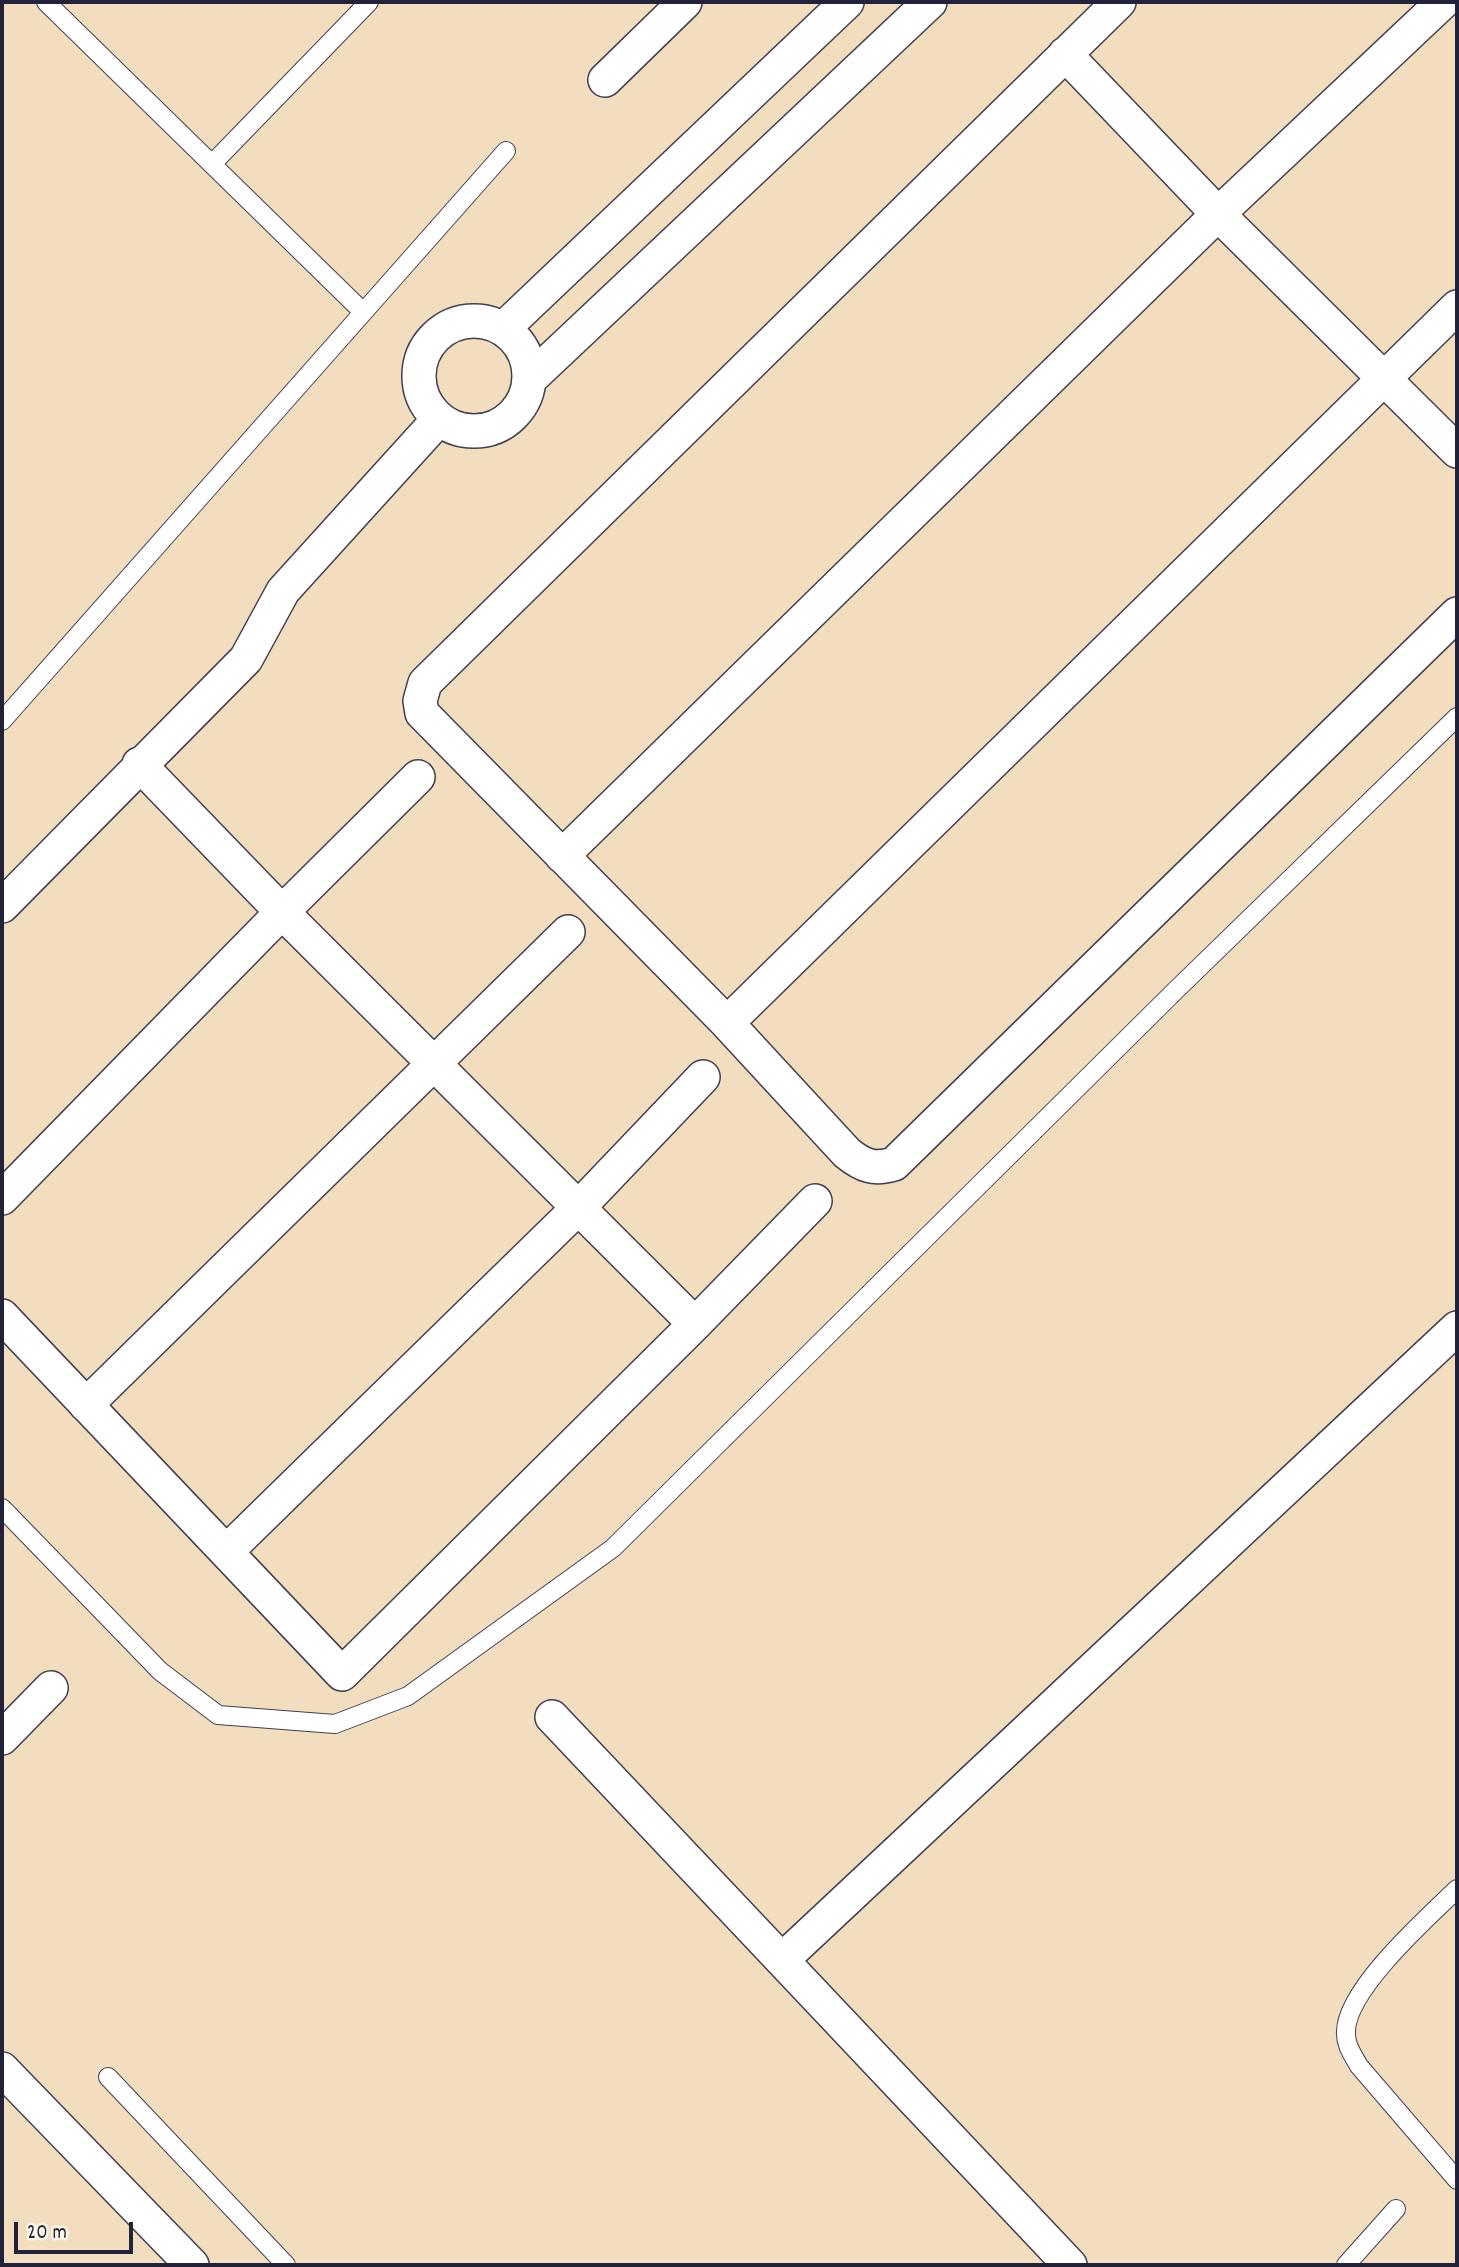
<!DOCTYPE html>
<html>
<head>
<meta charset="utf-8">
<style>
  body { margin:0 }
  #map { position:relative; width:1459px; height:2267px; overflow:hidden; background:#f2ddbf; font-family:Dekko,sans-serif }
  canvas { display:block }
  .frame { position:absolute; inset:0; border:4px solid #22223b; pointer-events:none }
  .scale { position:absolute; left:14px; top:2222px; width:119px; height:32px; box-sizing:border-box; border:4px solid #22223b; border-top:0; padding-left:9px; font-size:21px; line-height:24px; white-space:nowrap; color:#22223b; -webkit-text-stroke:5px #fcf5e5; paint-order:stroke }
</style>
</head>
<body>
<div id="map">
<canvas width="1459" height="2267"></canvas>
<div class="frame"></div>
<div class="scale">20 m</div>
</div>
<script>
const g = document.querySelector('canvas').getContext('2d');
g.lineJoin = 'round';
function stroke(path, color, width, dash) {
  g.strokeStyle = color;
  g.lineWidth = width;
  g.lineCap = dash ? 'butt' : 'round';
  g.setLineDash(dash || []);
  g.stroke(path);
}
const lane = new Path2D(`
  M 46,2 L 363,312
  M 212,164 L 369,2
  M 2,721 L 506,151
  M 2,1508 L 160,1671 L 218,1715 L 335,1724 L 408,1696 L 613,1548 L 1176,990 L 1457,717
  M 1457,1889 C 1427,1918 1347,1989 1346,2031 C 1345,2045 1353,2055 1359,2066 L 1457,2180
  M 108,2077 L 286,2265
  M 1346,2265 L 1396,2209`);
const street = new Path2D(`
  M 1119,2 L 425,683 L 420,701 L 422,713 L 727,1023 L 847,1153 C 863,1166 874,1170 894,1164 L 1457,614
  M 1065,54 L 1218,214 L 1457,451
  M 605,80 L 685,2
  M419 376a55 55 0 1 1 110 0a55 55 0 1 1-110 0Z
  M 503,329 L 847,2
  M 529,380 L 930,2
  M 139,764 L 282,912 L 695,1324
  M 562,856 L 1218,214 L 1443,2
  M 2,906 L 246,659 L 283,591 L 439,419
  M 727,1023 L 1457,307
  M 2,1198 L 282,912 L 418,777
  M 2,1316 L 342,1674 L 695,1324 L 815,1201
  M 86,1405 L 568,932
  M 226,1552 L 579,1207 L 703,1077
  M 552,1717 L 1070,2265
  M 2,1738 L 51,1688
  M 782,1960 L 1457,1328
  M 2,2069 L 192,2265`);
stroke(lane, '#413e4f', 20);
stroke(street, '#413e4f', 36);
stroke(lane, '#fff', 18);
stroke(street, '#fff', 33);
</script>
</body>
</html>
